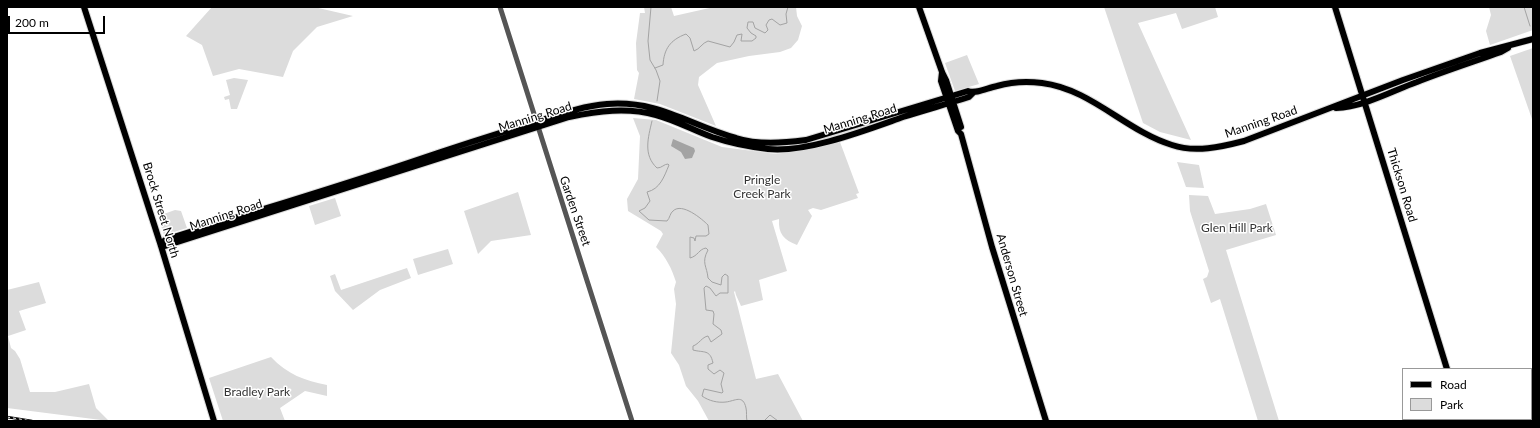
<!DOCTYPE html>
<html>
<head>
<meta charset="utf-8">
<style>
  body { margin:0 }
  #map { position:relative; width:1540px; height:428px; overflow:hidden; background:#fff; font-family:Lato,sans-serif }
  canvas { display:block }
  .frame { position:absolute; inset:0; border:8px solid #000; pointer-events:none }
  .legend { position:absolute; left:1402px; top:368px; width:130px; height:52px; box-sizing:border-box; background:#fff; border:1px solid #999; margin:0; padding:5px 7px; list-style:none; font-size:12px; color:#000 }
  .legend li { display:flex; align-items:center; gap:8px; height:20px }
  .legend b { width:20px; border:1px solid #999 }
  .scale { position:absolute; left:8px; top:16px; width:97px; height:18px; box-sizing:border-box; border:2px solid #000; border-top:0; padding-left:5px; font-size:12px; line-height:14px; white-space:nowrap; color:#000; -webkit-text-stroke:3px #fff; paint-order:stroke }
</style>
</head>
<body>
<div id="map">
<canvas width="1540" height="428"></canvas>
<div class="frame"></div>
<ul class="legend">
<li><b style="height:5px;background:#000"></b>Road</li>
<li><b style="height:11px;background:#dcdcdc"></b>Park</li>
</ul>
<div class="scale">200 m</div>
</div>
<script>
const g = document.querySelector('canvas').getContext('2d');
g.lineJoin = 'round';
function paint(path, color) {
  g.fillStyle = color;
  g.fill(path, 'evenodd');
}
function stroke(path, color, width, dash) {
  g.strokeStyle = color;
  g.lineWidth = width;
  g.lineCap = dash ? 'butt' : 'round';
  g.setLineDash(dash || []);
  g.stroke(path);
}
function drawText(font, color, halo, rows, align = 'center') {
  g.font = font + ' Lato,sans-serif';
  g.lineWidth = 3;
  g.setLineDash([]);
  g.textBaseline = 'middle';
  g.strokeStyle = halo;
  g.fillStyle = color;
  for (const [text, x, y, turn = 0] of rows) {
    g.save();
    g.translate(x, y);
    g.rotate((+turn || 0) * Math.PI / 180);
    g.textAlign = isNaN(turn) ? turn : align;
    if (halo) g.strokeText(text, 0, 0);
    g.fillText(text, 0, 0);
    g.restore();
  }
}
paint(new Path2D(`
  M 212,7 L 314,7 L 353,16 L 317,27 L 293,51 L 283,77 L 239,69 L 213,76 L 202,45 L 186,36 Z
  M 644,7 L 671,7 L 674,16 L 714,7 L 796,7 L 797,16 L 802,26 L 798,40 L 791,48 L 780,52 L 749,56 L 717,63 L 699,77 L 698,85 L 716,126 L 660,104 L 634,99 L 639,73 L 637,70 L 636,43 L 640,13 L 645,13 Z
  M 1104,7 L 1215,7 L 1218,17 L 1182,29 L 1176,13 L 1138,23 L 1191,140 L 1160,132 L 1143,123 Z
  M 1489,7 L 1533,7 L 1533,30 L 1490,45 L 1486,31 L 1491,15 Z
  M 1533,48 L 1533,122 L 1510,56 Z
  M 967,55 L 979,84 L 955,91 L 945,63 Z
  M 234,78 L 248,80 L 237,109 L 231,109 L 229,99 L 225,100 L 224,97 L 230,95 L 226,80 Z
  M 633,118 L 656,120 L 722,147 L 776,154 L 814,148 L 840,142 L 859,193 L 856,194 L 858,198 L 821,210 L 813,208 L 808,210 L 812,216 L 797,245 C 784,240 778,234 779,219 L 772,221 L 787,271 L 759,280 L 763,300 L 741,306 L 736,295 L 735,291 L 734,292 L 756,379 L 778,374 L 803,421 L 709,421 L 698,401 L 686,386 L 679,365 L 671,353 L 676,304 L 674,289 L 676,282 C 672,269 666,257 656,247 L 663,234 L 661,231 L 628,211 L 627,199 L 638,179 L 640,136 Z
  M 1177,162 L 1199,165 L 1204,188 L 1186,187 Z
  M 518,192 L 531,235 L 491,241 L 478,254 L 464,211 Z
  M 1189,195 L 1208,196 L 1215,214 L 1250,209 L 1266,204 L 1276,235 L 1226,250 L 1279,421 L 1258,421 L 1220,299 L 1211,303 L 1203,279 L 1207,277 L 1209,271 L 1190,211 Z
  M 335,198 L 341,216 L 315,225 L 309,206 Z
  M 175,210 L 181,211 L 187,228 L 164,235 L 158,216 Z
  M 448,249 L 453,264 L 418,275 L 413,259 Z
  M 407,268 L 411,278 L 380,290 L 353,310 L 335,291 L 330,276 L 335,274 L 341,290 Z
  M 39,282 L 46,303 L 19,311 L 26,330 L 8,336 L 11,348 L 15,351 L 20,359 L 30,392 L 55,392 L 89,384 L 96,408 L 109,421 L 7,408 L 7,290 Z
  M 271,357 C 287,374 305,381 327,385 L 327,396 L 305,391 L 280,408 L 285,421 L 223,421 L 209,378 Z`), '#dcdcdc');
paint(new Path2D(`
  M 673,139 L 694,148 L 695,151 L 692,158 L 685,159 L 681,152 L 671,146 Z`), '#a3a3a3');
stroke(new Path2D(`
  M 651,7 L 648,41 L 650,60 L 656,70 L 660,81 L 657,101
  M 1524,7 L 1530,26
  M 655,68 L 663,65 C 664,49 670,40 686,34 L 690,38 L 694,51 C 700,49 702,43 708,41 L 730,47 L 734,42 L 737,35 L 742,34 L 741,41 L 752,41 L 756,38 L 756,36 L 751,33 L 747,28 L 748,22 L 753,22 L 755,28 L 765,33 L 768,30 L 766,25 L 769,20 L 772,19 L 780,25 L 787,23 L 786,14 L 788,7
  M 652,121 C 648,138 643,155 657,168 C 662,168 664,164 668,164 L 669,165 C 664,177 660,189 647,192 L 650,201 L 645,208 L 639,211 L 649,220 L 667,221 C 670,218 670,213 673,211 C 682,202 702,219 708,225 L 709,234 L 706,236 L 696,236 L 695,241 L 694,238 L 690,237 L 690,258 C 698,256 699,249 706,248 L 708,250 C 701,263 707,266 708,278 L 712,282 L 721,285 L 722,277 L 725,274 L 728,276 L 728,293 L 720,293 L 716,296 L 710,288 L 706,286 L 704,288 L 706,310 L 713,311 L 714,314 L 713,324 L 721,330 L 722,334 L 711,342 L 708,336 C 702,337 699,344 693,346 L 693,350 C 704,353 710,349 713,363 L 708,365 L 708,369 L 714,374 L 720,370 L 724,373 L 721,384 L 723,392 L 722,393 L 704,389 L 702,396 C 709,401 718,403 726,402 C 735,401 743,394 746,408 C 747,412 746,417 747,421
  M 764,421 L 770,415 L 778,421`), '#a3a3a3', 1);
const major = new Path2D(`
  M 84,7 L 161,246 L 214,421
  M 919,7 L 942,72 L 946,80 L 961,127
  M 1335,7 L 1447,369
  M 942,72 L 941,81 L 958,131 L 961,134 L 992,247 L 1046,421
  M 1336,108 C 1364,107 1392,91 1417,82 C 1445,71 1473,62 1501,52 L 1508,48
  M 161,246 L 165,240 C 246,214 328,190 408,163 C 449,149 489,136 529,124 C 555,116 581,106 607,104 C 659,100 689,125 736,138 C 758,145 783,143 806,140 L 968,91 C 977,94 987,88 997,86 C 1011,82 1027,81 1042,83 C 1091,89 1126,131 1172,145 C 1195,153 1221,147 1244,141 L 1403,80 L 1480,53 L 1533,39
  M 161,246 L 165,246 L 569,117 C 598,111 627,107 656,115 C 675,120 693,130 712,137 C 730,143 749,147 768,149 C 807,153 866,130 903,117 C 925,110 947,104 969,97 L 973,93
  M 1463,419 L 1463,421`);
stroke(major, '#dbdbdb', 8);
stroke(new Path2D(`
  M 500,7 C 543,145 588,283 632,421`), '#555', 5);
stroke(major, '#000', 6);
const rail = new Path2D(`
  M 7,417 L 32,421`);
stroke(rail, '#000', 2.5);
stroke(rail, '#fff', 1, [3]);
drawText('12px', '#000', '#fff', [
  ["Manning Road",535,117,-17],
  ["Manning Road",860,119,-17],
  ["Manning Road",1261,122,-19],
  ["Thickson Road",1402,185,73],
  ["Brock Street North",161,210,73],
  ["Garden Street",575,211,71],
  ["Manning Road",226,215,-18],
  ["Anderson Street",1012,275,74]
]);
drawText('12px', '#333', '#fff', [
  ["Pringle",762,180],
  ["Creek Park",762,194],
  ["Glen Hill Park",1237,228],
  ["Bradley Park",257,392]
]);
</script>
</body>
</html>
